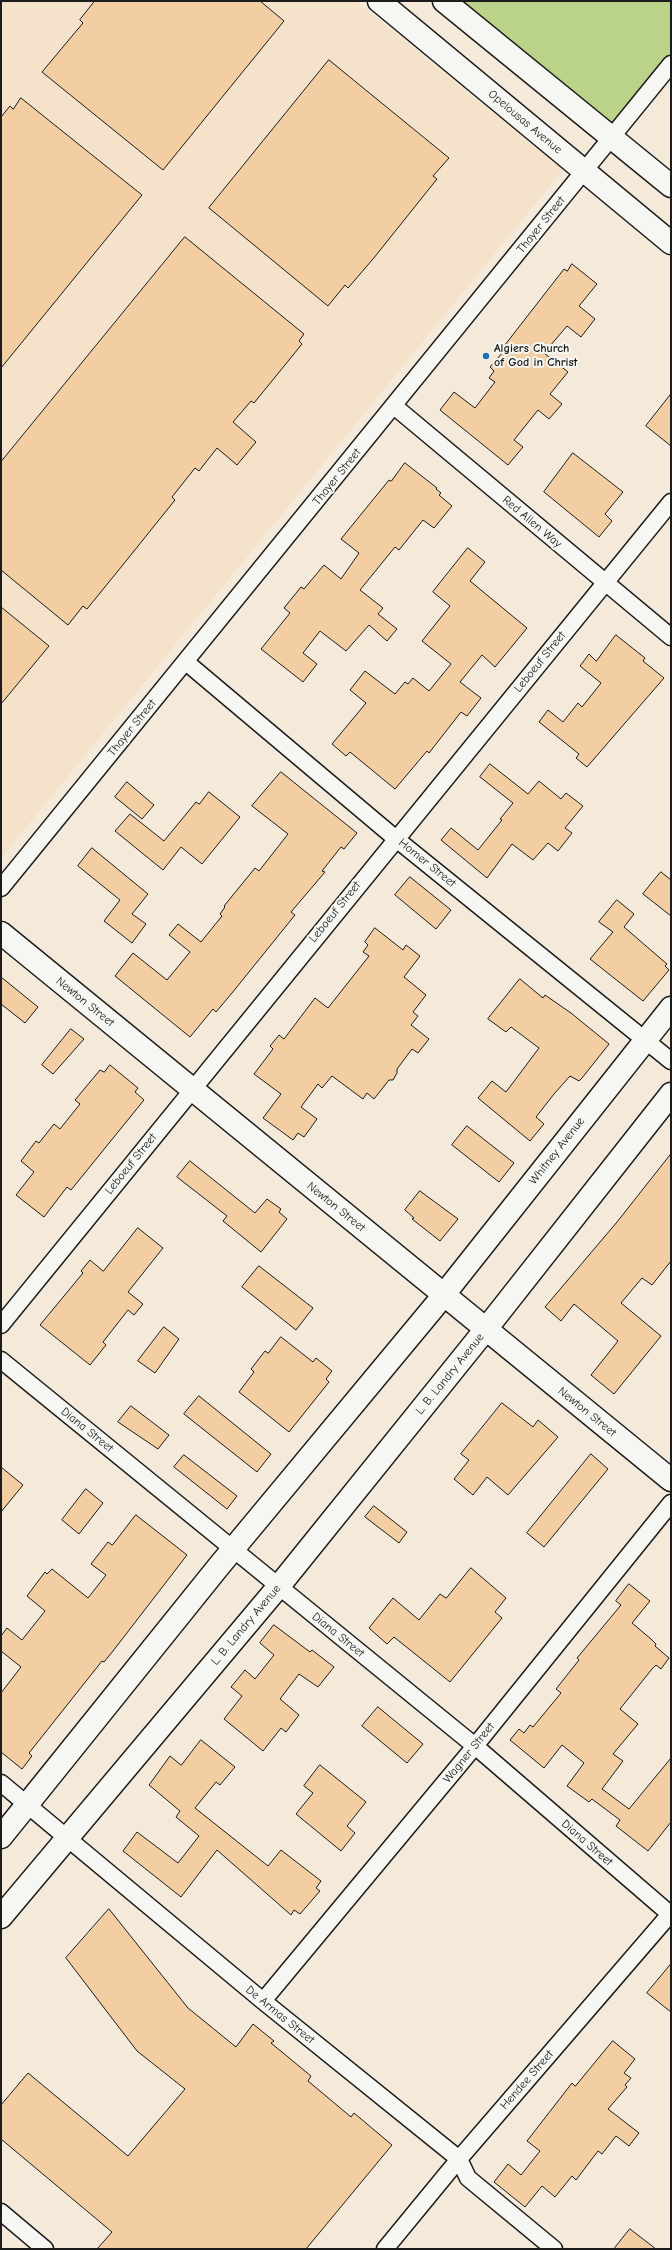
<!DOCTYPE html>
<html>
<head>
<meta charset="utf-8">
<style>
  body { margin:0 }
  #map { position:relative; width:672px; height:2250px; overflow:hidden; background:#f5eada; font-family:"Comic Neue",sans-serif }
  canvas { display:block }
  .frame { position:absolute; inset:0; border:2px solid #1c1c1c; pointer-events:none }
</style>
</head>
<body>
<div id="map">
<canvas width="672" height="2250"></canvas>
<div class="frame"></div>
</div>
<script>
const g = document.querySelector('canvas').getContext('2d');
g.lineJoin = 'round';
function paint(path, color) {
  g.fillStyle = color;
  g.fill(path, 'evenodd');
}
function stroke(path, color, width, dash) {
  g.strokeStyle = color;
  g.lineWidth = width;
  g.lineCap = dash ? 'butt' : 'round';
  g.setLineDash(dash || []);
  g.stroke(path);
}
function drawText(font, color, halo, rows, align = 'center') {
  g.font = font + ' "Comic Neue",sans-serif';
  g.lineWidth = 4;
  g.setLineDash([]);
  g.textBaseline = 'middle';
  g.strokeStyle = halo;
  g.fillStyle = color;
  for (const [text, x, y, turn = 0] of rows) {
    g.save();
    g.translate(x, y);
    g.rotate((+turn || 0) * Math.PI / 180);
    g.textAlign = isNaN(turn) ? turn : align;
    if (halo) g.strokeText(text, 0, 0);
    g.fillText(text, 0, 0);
    g.restore();
  }
}
paint(new Path2D(`
  M 1,1 L 356,1 L 563,170 L 1,858 Z`), '#f4e2ca');
paint(new Path2D(`
  M 444,1 L 671,1 L 671,65 L 612,137 Z`), '#bbd389');
const building = new Path2D(`
  M 95,1 L 260,1 L 284,21 L 163,170 L 42,72 L 83,23 L 80,20 Z
  M 329,60 L 449,158 L 433,176 L 437,179 L 373,259 L 348,288 L 345,285 L 328,306 L 209,208 Z
  M 21,98 L 142,195 L 1,368 L 1,117 L 10,106 L 13,109 Z
  M 185,237 L 304,334 L 299,341 L 302,344 L 254,403 L 251,401 L 233,422 L 256,442 L 237,465 L 217,448 L 199,471 L 195,468 L 172,497 L 175,500 L 126,561 L 87,609 L 83,606 L 68,625 L 1,570 L 1,462 Z
  M 572,264 L 597,284 L 579,306 L 595,319 L 581,337 L 567,326 L 544,353 L 568,372 L 550,394 L 562,404 L 549,419 L 538,410 L 514,440 L 523,447 L 508,465 L 440,410 L 454,392 L 475,408 L 495,382 L 489,378 L 494,371 L 490,367 L 503,352 L 501,350 L 564,269 L 567,271 Z
  M 671,394 L 671,446 L 646,426 Z
  M 573,453 L 623,492 L 605,514 L 612,521 L 599,537 L 544,492 Z
  M 405,463 L 437,488 L 436,489 L 441,493 L 439,495 L 452,506 L 434,528 L 423,520 L 399,550 L 395,547 L 360,590 L 383,608 L 378,614 L 397,629 L 387,641 L 369,625 L 346,651 L 320,631 L 303,653 L 317,664 L 303,682 L 261,649 L 290,613 L 284,608 L 301,587 L 304,589 L 324,565 L 341,579 L 359,553 L 341,539 L 389,480 L 391,481 Z
  M 468,548 L 485,562 L 470,581 L 527,628 L 495,667 L 482,655 L 460,682 L 481,698 L 467,716 L 461,712 L 429,753 L 427,751 L 395,789 L 350,752 L 346,756 L 332,744 L 366,703 L 350,690 L 365,671 L 395,694 L 405,682 L 408,684 L 413,678 L 429,691 L 451,664 L 422,641 L 450,606 L 433,592 Z
  M 1,607 L 49,646 L 1,704 Z
  M 616,635 L 645,658 L 643,661 L 664,678 L 587,767 L 576,758 L 579,754 L 539,722 L 548,710 L 563,722 L 578,703 L 582,707 L 601,683 L 580,666 L 589,654 L 596,661 Z
  M 490,764 L 528,794 L 539,781 L 561,799 L 566,793 L 583,806 L 565,828 L 572,833 L 558,851 L 548,843 L 533,860 L 512,844 L 487,878 L 441,840 L 451,828 L 478,850 L 502,820 L 500,819 L 513,803 L 480,777 Z
  M 281,772 L 357,833 L 344,849 L 341,847 L 322,871 L 325,872 L 291,912 L 295,915 L 232,993 L 216,1012 L 213,1009 L 190,1037 L 115,976 L 133,953 L 167,980 L 190,952 L 169,935 L 178,924 L 201,942 L 222,916 L 220,914 L 225,907 L 224,906 L 255,868 L 259,871 L 288,834 L 252,806 Z
  M 127,782 L 154,805 L 142,819 L 115,797 Z
  M 209,792 L 240,817 L 202,864 L 181,847 L 163,870 L 115,831 L 130,814 L 164,841 L 196,802 L 199,804 Z
  M 92,848 L 148,894 L 132,914 L 146,924 L 132,943 L 104,921 L 120,900 L 78,866 Z
  M 661,872 L 671,880 L 671,916 L 643,894 Z
  M 410,877 L 451,910 L 436,929 L 395,895 Z
  M 617,900 L 634,914 L 624,927 L 667,964 L 665,966 L 669,970 L 643,1001 L 590,959 L 613,932 L 599,922 Z
  M 375,928 L 403,950 L 406,945 L 420,956 L 404,977 L 426,995 L 413,1012 L 418,1016 L 411,1025 L 429,1039 L 418,1053 L 412,1049 L 397,1069 L 397,1073 L 393,1080 L 389,1080 L 374,1099 L 367,1093 L 363,1099 L 332,1076 L 322,1088 L 318,1084 L 301,1107 L 317,1119 L 304,1137 L 298,1133 L 293,1140 L 263,1118 L 281,1094 L 254,1074 L 273,1049 L 270,1046 L 279,1035 L 284,1039 L 315,998 L 328,1008 L 369,956 L 363,952 L 368,945 L 365,942 Z
  M 1,977 L 38,1007 L 25,1023 L 1,1004 Z
  M 520,979 L 543,998 L 545,995 L 571,1013 L 609,1044 L 582,1078 L 579,1081 L 570,1076 L 554,1094 L 536,1117 L 544,1124 L 530,1141 L 478,1098 L 492,1081 L 506,1092 L 539,1048 L 511,1027 L 506,1032 L 488,1019 Z
  M 71,1029 L 84,1039 L 53,1074 L 42,1065 Z
  M 110,1065 L 138,1088 L 135,1092 L 144,1100 L 71,1190 L 67,1187 L 44,1217 L 16,1195 L 34,1172 L 21,1161 L 36,1141 L 39,1143 L 54,1124 L 60,1129 L 80,1104 L 75,1100 L 100,1070 L 104,1072 Z
  M 467,1126 L 514,1163 L 499,1182 L 452,1145 Z
  M 671,1154 L 671,1261 L 652,1285 L 642,1278 L 621,1303 L 661,1336 L 614,1394 L 591,1375 L 618,1341 L 574,1304 L 561,1321 L 545,1307 L 617,1222 Z
  M 190,1161 L 255,1213 L 267,1199 L 281,1209 L 279,1212 L 287,1219 L 261,1252 L 223,1221 L 227,1216 L 177,1177 Z
  M 420,1191 L 458,1219 L 440,1241 L 412,1219 L 414,1218 L 405,1210 Z
  M 138,1228 L 163,1248 L 128,1292 L 143,1304 L 134,1315 L 128,1310 L 103,1342 L 106,1345 L 90,1365 L 40,1325 L 83,1273 L 81,1271 L 90,1260 L 103,1271 Z
  M 259,1266 L 313,1308 L 296,1330 L 242,1287 Z
  M 164,1327 L 179,1339 L 155,1373 L 138,1361 Z
  M 281,1337 L 313,1362 L 316,1358 L 332,1371 L 326,1379 L 329,1382 L 289,1432 L 239,1392 L 254,1372 L 251,1369 L 265,1351 L 268,1353 Z
  M 199,1396 L 271,1454 L 257,1472 L 184,1414 Z
  M 502,1403 L 533,1427 L 538,1420 L 558,1437 L 508,1495 L 487,1477 L 473,1495 L 454,1479 L 469,1460 L 461,1454 Z
  M 131,1406 L 169,1435 L 158,1449 L 118,1422 Z
  M 591,1454 L 608,1469 L 544,1547 L 527,1533 Z
  M 184,1455 L 237,1496 L 227,1509 L 174,1467 Z
  M 1,1467 L 23,1485 L 1,1512 Z
  M 86,1489 L 103,1503 L 79,1534 L 62,1520 Z
  M 374,1506 L 407,1532 L 399,1543 L 365,1517 Z
  M 136,1515 L 187,1555 L 113,1651 L 104,1662 L 102,1661 L 29,1753 L 32,1756 L 22,1769 L 1,1752 L 1,1693 L 21,1667 L 1,1651 L 1,1636 L 7,1628 L 22,1640 L 45,1611 L 27,1596 L 45,1572 L 47,1574 L 52,1569 L 88,1598 L 106,1575 L 91,1564 L 108,1542 L 112,1545 Z
  M 471,1568 L 506,1598 L 495,1612 L 502,1618 L 450,1682 L 394,1637 L 387,1644 L 369,1628 L 393,1598 L 419,1620 L 440,1594 L 446,1598 Z
  M 629,1584 L 650,1601 L 632,1623 L 651,1639 L 656,1644 L 655,1646 L 669,1658 L 661,1669 L 656,1665 L 652,1669 L 620,1709 L 638,1724 L 613,1754 L 623,1761 L 602,1789 L 629,1809 L 671,1758 L 671,1822 L 648,1851 L 616,1826 L 620,1820 L 592,1799 L 589,1802 L 567,1786 L 584,1763 L 562,1745 L 544,1768 L 510,1740 L 519,1729 L 524,1733 L 530,1725 L 533,1727 L 561,1693 L 556,1689 L 579,1660 L 577,1658 L 621,1605 L 616,1601 Z
  M 274,1625 L 310,1652 L 312,1650 L 334,1667 L 318,1687 L 299,1674 L 280,1699 L 299,1715 L 286,1732 L 281,1728 L 263,1751 L 224,1719 L 242,1696 L 231,1687 L 245,1670 L 255,1679 L 274,1655 L 260,1643 Z
  M 378,1707 L 423,1744 L 407,1763 L 362,1726 Z
  M 201,1740 L 235,1767 L 220,1785 L 216,1782 L 195,1808 L 268,1866 L 281,1850 L 321,1881 L 316,1888 L 320,1891 L 300,1914 L 294,1910 L 291,1915 L 217,1850 L 181,1897 L 123,1851 L 137,1832 L 178,1863 L 199,1836 L 176,1817 L 180,1811 L 149,1785 L 170,1756 L 181,1765 Z
  M 320,1765 L 366,1802 L 347,1826 L 355,1833 L 341,1851 L 296,1814 L 313,1793 L 304,1786 Z
  M 109,1909 L 188,2008 L 236,2047 L 253,2024 L 274,2041 L 271,2043 L 311,2076 L 308,2081 L 351,2117 L 354,2113 L 392,2145 L 306,2249 L 97,2249 L 112,2232 L 1,2139 L 1,2105 L 28,2073 L 128,2156 L 185,2089 L 137,2051 L 66,1958 Z
  M 671,1964 L 671,2012 L 647,1993 Z
  M 613,2041 L 635,2059 L 624,2073 L 631,2078 L 625,2085 L 627,2087 L 608,2109 L 639,2133 L 629,2146 L 616,2136 L 602,2154 L 598,2151 L 576,2180 L 572,2176 L 555,2197 L 542,2186 L 525,2207 L 494,2182 L 508,2164 L 521,2175 L 540,2151 L 527,2141 L 572,2083 L 575,2086 Z
  M 630,2229 L 656,2249 L 614,2249 Z`);
paint(building, '#f3cea3');
stroke(building, '#1c1c1c', 1);
const street = new Path2D(`
  M 394,406 L 671,637
  M 186,662 L 395,838 L 671,1061
  M 1,888 L 671,64
  M 1,1325 L 671,502
  M 1,1360 L 475,1746 L 671,1915
  M 1,1783 L 263,2001 L 459,2159 L 468,2178 L 554,2249
  M 263,2001 L 475,1746 L 671,1503
  M 1,2212 L 45,2249
  M 385,2249 L 459,2159 L 671,1913`);
const secondary = new Path2D(`
  M 379,1 L 671,243
  M 444,1 L 671,186
  M 1,933 L 671,1480
  M 1,1837 L 219,1566 L 434,1307 L 671,1008
  M 1,1917 L 279,1586 L 486,1329 L 671,1094`);
stroke(street, '#1c1c1c', 19);
stroke(secondary, '#1c1c1c', 25);
stroke(street, '#f6f6f2', 16);
stroke(secondary, '#f6f6f2', 22);
for (const [x, y, r, color] of [
  [486,356,4,"#1f6fb2"]
]) {
  const dot = new Path2D();
  dot.arc(x, y, r, 0, 2 * Math.PI);
  g.fillStyle = color;
  g.fill(dot);
  stroke(dot, '#f6f6f2', 1.5);
}
drawText('12px', '#1c1c1c', '#f6f6f2', [
  ["Opelousas Avenue",525,122,40],
  ["Thayer Street",541,225,-51],
  ["Thayer Street",337,477,-51],
  ["Red Allen Way",532,522,40],
  ["Leboeuf Street",540,662,-51],
  ["Thayer Street",132,728,-51],
  ["Homer Street",427,863,39],
  ["Leboeuf Street",335,912,-51],
  ["Newton Street",85,1002,39],
  ["Whitney Avenue",557,1151,-52],
  ["Leboeuf Street",131,1164,-51],
  ["Newton Street",336,1207,39],
  ["L. B. Landry Avenue",450,1374,-51],
  ["Newton Street",587,1412,39],
  ["Diana Street",87,1430,39],
  ["L. B. Landry Avenue",246,1625,-50],
  ["Diana Street",338,1635,39],
  ["Wagner Street",469,1753,-51],
  ["Diana Street",587,1843,41],
  ["De Armas Street",280,2015,39],
  ["Hendee Street",527,2080,-49]
]);
drawText('bold 12px', '#1c1c1c', '#f6f6f2', [
  ["Algiers Church",494,349],
  ["of God in Christ",494,363]
], 'left');
</script>
</body>
</html>
